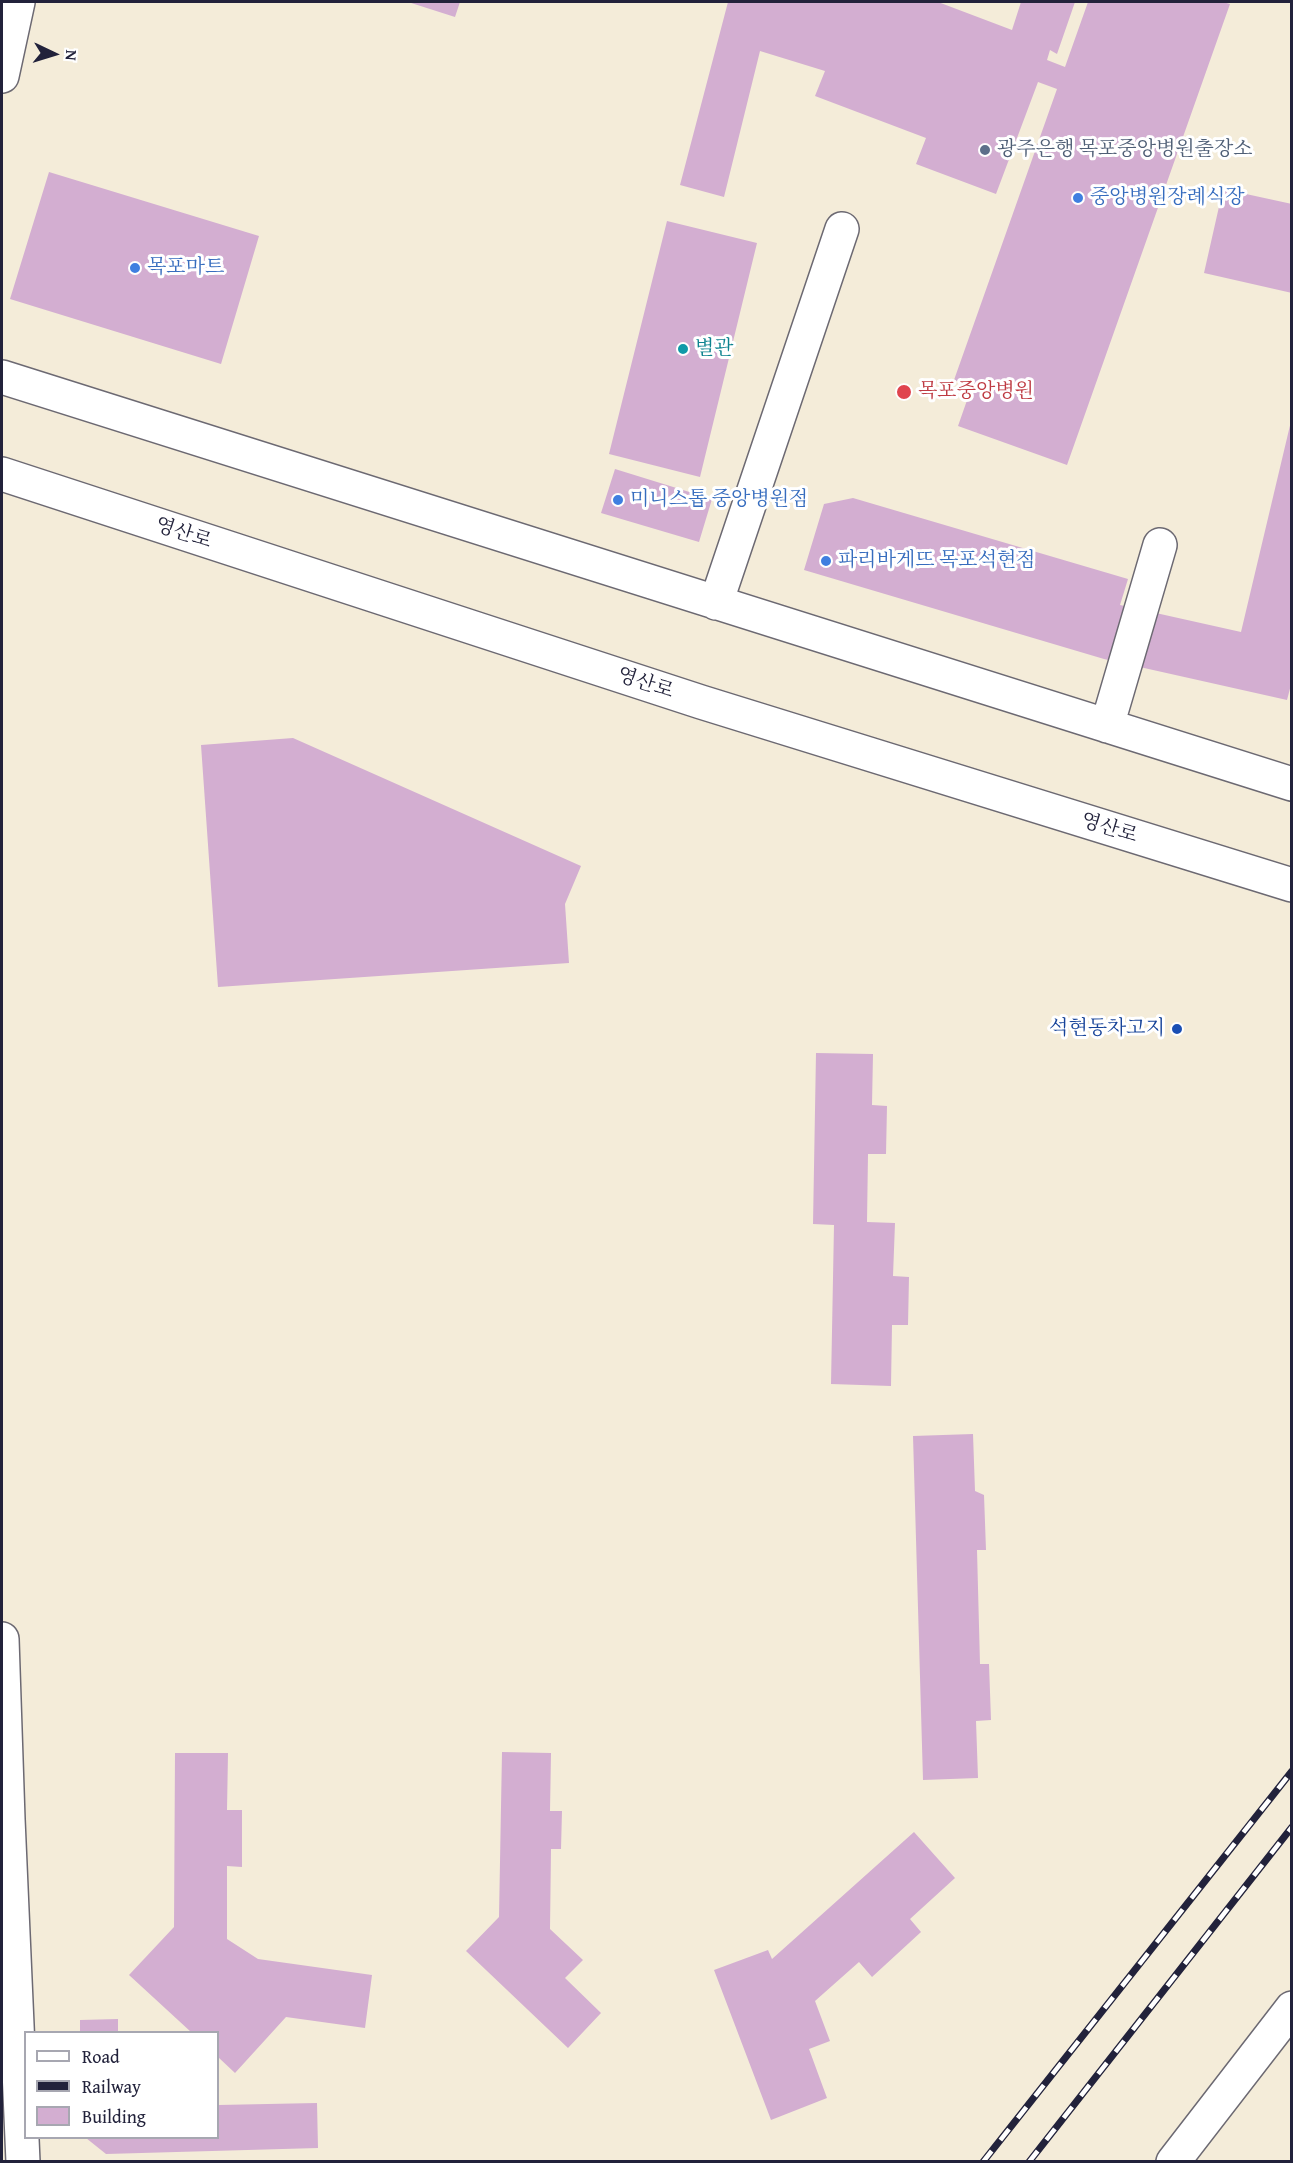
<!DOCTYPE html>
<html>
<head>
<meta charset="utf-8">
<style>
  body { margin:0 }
  #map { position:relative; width:1293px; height:2163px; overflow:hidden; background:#f4ecd9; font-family:"Gentium Book Plus",serif }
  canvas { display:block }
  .frame { position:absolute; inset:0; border:3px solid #22223b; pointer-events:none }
  .legend { position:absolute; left:24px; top:2031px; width:195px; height:108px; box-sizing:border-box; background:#fff; border:2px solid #a7a7b1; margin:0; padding:8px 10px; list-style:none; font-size:18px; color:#22223b }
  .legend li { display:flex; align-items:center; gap:12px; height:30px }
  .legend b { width:30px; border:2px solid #a7a7b1 }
  .north { position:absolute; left:24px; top:24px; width:60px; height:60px; -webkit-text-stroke:4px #fff; paint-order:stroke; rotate:94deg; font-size:16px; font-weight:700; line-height:24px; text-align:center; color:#22223b }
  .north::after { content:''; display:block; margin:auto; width:21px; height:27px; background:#22223b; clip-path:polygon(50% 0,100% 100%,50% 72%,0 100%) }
</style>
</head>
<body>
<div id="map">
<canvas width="1293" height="2163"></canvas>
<div class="frame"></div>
<ul class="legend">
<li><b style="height:8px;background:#fff"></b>Road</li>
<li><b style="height:8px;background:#22223b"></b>Railway</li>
<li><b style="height:16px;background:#d3aed1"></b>Building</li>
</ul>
<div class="north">N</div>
</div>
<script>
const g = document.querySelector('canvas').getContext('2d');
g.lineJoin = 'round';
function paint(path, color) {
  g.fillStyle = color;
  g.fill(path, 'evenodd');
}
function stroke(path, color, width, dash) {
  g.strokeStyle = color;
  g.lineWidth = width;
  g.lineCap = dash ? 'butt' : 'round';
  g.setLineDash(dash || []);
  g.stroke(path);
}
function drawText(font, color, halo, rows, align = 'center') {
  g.font = font + ' "Gentium Book Plus","Noto Serif KR",serif';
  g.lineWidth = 6;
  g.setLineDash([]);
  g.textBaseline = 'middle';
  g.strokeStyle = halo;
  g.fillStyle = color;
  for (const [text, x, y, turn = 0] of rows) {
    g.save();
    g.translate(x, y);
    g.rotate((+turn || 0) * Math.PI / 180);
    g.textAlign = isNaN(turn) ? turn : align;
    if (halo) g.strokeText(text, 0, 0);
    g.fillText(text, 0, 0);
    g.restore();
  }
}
paint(new Path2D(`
  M 408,2 L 460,2 L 455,17 Z
  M 728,2 L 938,2 L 1012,30 L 1021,2 L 1075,2 L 1057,54 L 1050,50 L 1047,60 L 1065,67 L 1088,2 L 1223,2 L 1230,4 L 1067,465 L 958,426 L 972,386 L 954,380 L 1057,89 L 1038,82 L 996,194 L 916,164 L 926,138 L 815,96 L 825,71 L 760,51 L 724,197 L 680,185 Z
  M 49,172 L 259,236 L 221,364 L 10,299 Z
  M 1223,189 L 1292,204 L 1292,293 L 1204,273 Z
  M 667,221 L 757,243 L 700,477 L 609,454 Z
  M 1292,417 L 1292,681 L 1287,700 L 1104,659 L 804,570 L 824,504 L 853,498 L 1128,579 L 1120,605 L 1241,632 Z
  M 615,469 L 712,499 L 699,542 L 601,513 Z
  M 293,738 L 581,866 L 565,904 L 569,963 L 218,987 L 201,745 Z
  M 816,1053 L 873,1054 L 872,1105 L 887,1106 L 886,1154 L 868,1154 L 867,1222 L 895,1223 L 893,1276 L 909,1277 L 908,1325 L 892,1325 L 891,1386 L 831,1384 L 834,1225 L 813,1224 Z
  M 973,1434 L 975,1491 L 984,1495 L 986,1550 L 977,1550 L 980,1664 L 989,1664 L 991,1720 L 976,1721 L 978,1778 L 923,1780 L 913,1436 Z
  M 502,1752 L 551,1753 L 550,1811 L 562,1811 L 561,1849 L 551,1849 L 550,1929 L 583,1960 L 565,1978 L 601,2013 L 568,2048 L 466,1951 L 499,1917 Z
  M 175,1753 L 228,1753 L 227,1810 L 242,1810 L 242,1867 L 227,1866 L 227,1939 L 258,1959 L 372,1975 L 365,2028 L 286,2017 L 235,2073 L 218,2057 L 218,2032 L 191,2032 L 129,1975 L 174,1927 Z
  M 914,1832 L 955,1878 L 910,1919 L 921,1932 L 872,1977 L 859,1962 L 815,2001 L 830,2041 L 809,2049 L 827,2098 L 771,2120 L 714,1970 L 768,1950 L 772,1959 Z
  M 118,2019 L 118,2032 L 80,2032 L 80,2020 Z
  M 317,2103 L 318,2148 L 106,2154 L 86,2138 L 218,2138 L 218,2105 Z`), '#d3aed1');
const minor = new Path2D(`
  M 2,76 L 18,2
  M 2,377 L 1292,784
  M 2,474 L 701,702 L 1292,885
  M 716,603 L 842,229
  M 1107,726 L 1160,545
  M 2,1639 L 8,1819 L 2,1820
  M 8,1819 L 23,2162
  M 1173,2162 L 1292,2008`);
stroke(minor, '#6c6972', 36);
stroke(minor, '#fff', 33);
const rail = new Path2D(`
  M 983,2162 L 1292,1771
  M 1029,2162 L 1292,1827`);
stroke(rail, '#22223b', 7);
stroke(rail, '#fff', 4.5, [14]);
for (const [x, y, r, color] of [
  [985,150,6,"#5c6f8a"],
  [1078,198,6,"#3f7fe0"],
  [135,268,6,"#3f7fe0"],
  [683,349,6,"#0f9aa8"],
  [904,392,8,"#e0444e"],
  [618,500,6,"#3f7fe0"],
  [826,561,6,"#3f7fe0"],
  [1177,1029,6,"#1a4fb4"]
]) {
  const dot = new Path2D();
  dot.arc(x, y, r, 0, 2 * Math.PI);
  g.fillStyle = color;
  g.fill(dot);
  stroke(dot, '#fff', 2);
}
drawText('20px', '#4e5e75', '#fff', [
  ["광주은행 목포중앙병원출장소",997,150]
], 'left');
drawText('20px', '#366cbe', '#fff', [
  ["중앙병원장례식장",1090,198],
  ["목포마트",147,268],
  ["미니스톱 중앙병원점",630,500],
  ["파리바게뜨 목포석현점",838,561]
], 'left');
drawText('20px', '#0d838f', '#fff', [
  ["별관",695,349]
], 'left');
drawText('20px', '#be3a42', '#fff', [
  ["목포중앙병원",918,392]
], 'left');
drawText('20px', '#22223b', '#fff', [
  ["영산로",183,534,18],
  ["영산로",645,684,18],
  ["영산로",1109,829,17]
]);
drawText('20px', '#164399', '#fff', [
  ["석현동차고지",1165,1029]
], 'right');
</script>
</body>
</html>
